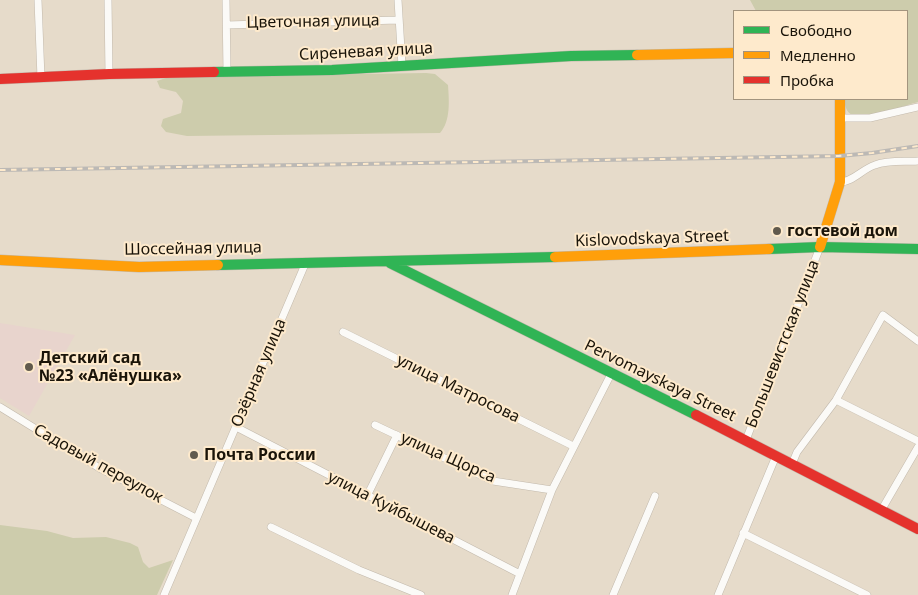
<!DOCTYPE html>
<html>
<head>
<meta charset="utf-8">
<style>
  body { margin:0 }
  #map { position:relative; width:918px; height:595px; overflow:hidden; background:#e6dbca; font-family:"Noto Sans",sans-serif }
  canvas { display:block }
  .legend { position:absolute; left:733px; top:10px; width:175px; height:90px; box-sizing:border-box; background:#feeacc; border:1px solid #a3947e; margin:0; padding:6px 9px; list-style:none; font-size:15px; color:#1a1409 }
  .legend li { display:flex; align-items:center; gap:10px; height:25px }
  .legend b { width:25px; border:1px solid #a3947e }
</style>
</head>
<body>
<div id="map">
<canvas width="918" height="595"></canvas>
<ul class="legend">
<li><b style="height:6px;background:#30b455"></b>Свободно</li>
<li><b style="height:6px;background:#ff9f0a"></b>Медленно</li>
<li><b style="height:6px;background:#e5322d"></b>Пробка</li>
</ul>
</div>
<script>
const g = document.querySelector('canvas').getContext('2d');
g.lineJoin = 'round';
function paint(path, color) {
  g.fillStyle = color;
  g.fill(path, 'evenodd');
}
function stroke(path, color, width, dash) {
  g.strokeStyle = color;
  g.lineWidth = width;
  g.lineCap = dash ? 'butt' : 'round';
  g.setLineDash(dash || []);
  g.stroke(path);
}
function drawText(font, color, halo, rows, align = 'center') {
  g.font = font + ' "Noto Sans",sans-serif';
  g.lineWidth = 4;
  g.setLineDash([]);
  g.textBaseline = 'middle';
  g.strokeStyle = halo;
  g.fillStyle = color;
  for (const [text, x, y, turn = 0] of rows) {
    g.save();
    g.translate(x, y);
    g.rotate((+turn || 0) * Math.PI / 180);
    g.textAlign = isNaN(turn) ? turn : align;
    if (halo) g.strokeText(text, 0, 0);
    g.fillText(text, 0, 0);
    g.restore();
  }
}
paint(new Path2D(`
  M 0,323 L 75,335 L 29,416 L 0,398 Z`), '#e8d4cd');
paint(new Path2D(`
  M 750,0 L 918,0 L 918,102 C 902,106 869,120 853,115 C 846,113 845,105 844,99 L 907,99 L 907,11 L 756,11 Z
  M 426,73 L 435,74 L 448,85 C 449,100 451,121 440,133 L 187,136 L 166,132 L 161,126 L 163,119 L 181,113 L 183,101 L 176,92 L 160,88 L 157,81 L 169,77 Z
  M 0,525 L 47,531 L 73,538 L 106,537 L 130,543 L 138,547 L 143,562 L 149,568 L 173,560 L 157,595 L 0,595 Z`), '#cdccac');
const street = new Path2D(`
  M 38,0 L 41,78
  M 108,0 L 109,74
  M 226,0 L 227,72
  M 398,0 L 402,66
  M 227,25 L 398,20
  M 840,118 L 870,118 L 918,107
  M 840,182 C 853,182 862,169 875,165 C 887,160 905,162 918,161
  M 343,332 L 573,446
  M 836,400 L 918,441
  M 0,407 L 101,469 L 196,518
  M 375,425 L 493,481 L 552,490
  M 236,427 L 520,574
  M 746,440 L 820,247
  M 792,464 L 797,452 L 836,400 L 883,315 L 918,341
  M 367,496 L 397,435
  M 882,509 L 918,447
  M 271,527 L 359,570 L 421,595
  M 743,533 L 867,595
  M 164,595 L 306,262
  M 512,595 L 552,490 L 611,374
  M 613,595 L 655,496
  M 718,595 L 776,456`);
const fast = new Path2D(`
  M 214,72 L 332,70 L 571,56 L 637,55
  M 769,249 L 820,247 L 918,249
  M 390,263 L 696,415
  M 218,265 L 555,257`);
const slow = new Path2D(`
  M 637,55 L 734,53
  M 820,247 L 840,182 L 840,99
  M 555,257 L 769,249
  M 0,260 L 139,267 L 218,265`);
const jam = new Path2D(`
  M 0,79 L 109,74 L 214,72
  M 696,415 L 918,529`);
stroke(street, '#c2b9ac', 8);
stroke(fast, '#c2b9ac', 11);
stroke(slow, '#c2b9ac', 11);
stroke(jam, '#c2b9ac', 11);
stroke(street, '#fbfaf7', 7);
stroke(fast, '#30b455', 10);
stroke(slow, '#ff9f0a', 10);
stroke(jam, '#e5322d', 10);
const rail = new Path2D(`
  M 0,170 L 839,156 L 872,153 L 918,146`);
stroke(rail, '#bcb9b5', 4);
stroke(rail, '#feeacc', 2, [5.5]);
for (const [x, y, r, color] of [
  [777,231,5,"#615a4d"],
  [29,367,5,"#615a4d"],
  [194,455,5,"#615a4d"]
]) {
  const dot = new Path2D();
  dot.arc(x, y, r, 0, 2 * Math.PI);
  g.fillStyle = color;
  g.fill(dot);
  stroke(dot, '#feeacc', 2);
}
drawText('16px', '#1a1409', '#feeacc', [
  ["Цветочная улица",313,22,-1],
  ["Сиреневая улица",366,52,-3],
  ["Kislovodskaya Street",652,239,-2],
  ["Шоссейная улица",193,249,-1],
  ["Большевистская улица",783,344,-69],
  ["Озёрная улица",259,373,-67],
  ["Pervomayskaya Street",660,381,26],
  ["улица Матросова",458,389,26],
  ["улица Щорса",448,458,24],
  ["Садовый переулок",98,464,29],
  ["улица Куйбышева",391,508,27]
]);
drawText('bold 16px', '#1a1409', '#feeacc', [
  ["гостевой дом",787,231],
  ["Детский сад",39,358],
  ["№23 «Алёнушка»",39,376],
  ["Почта России",204,455]
], 'left');
</script>
</body>
</html>
